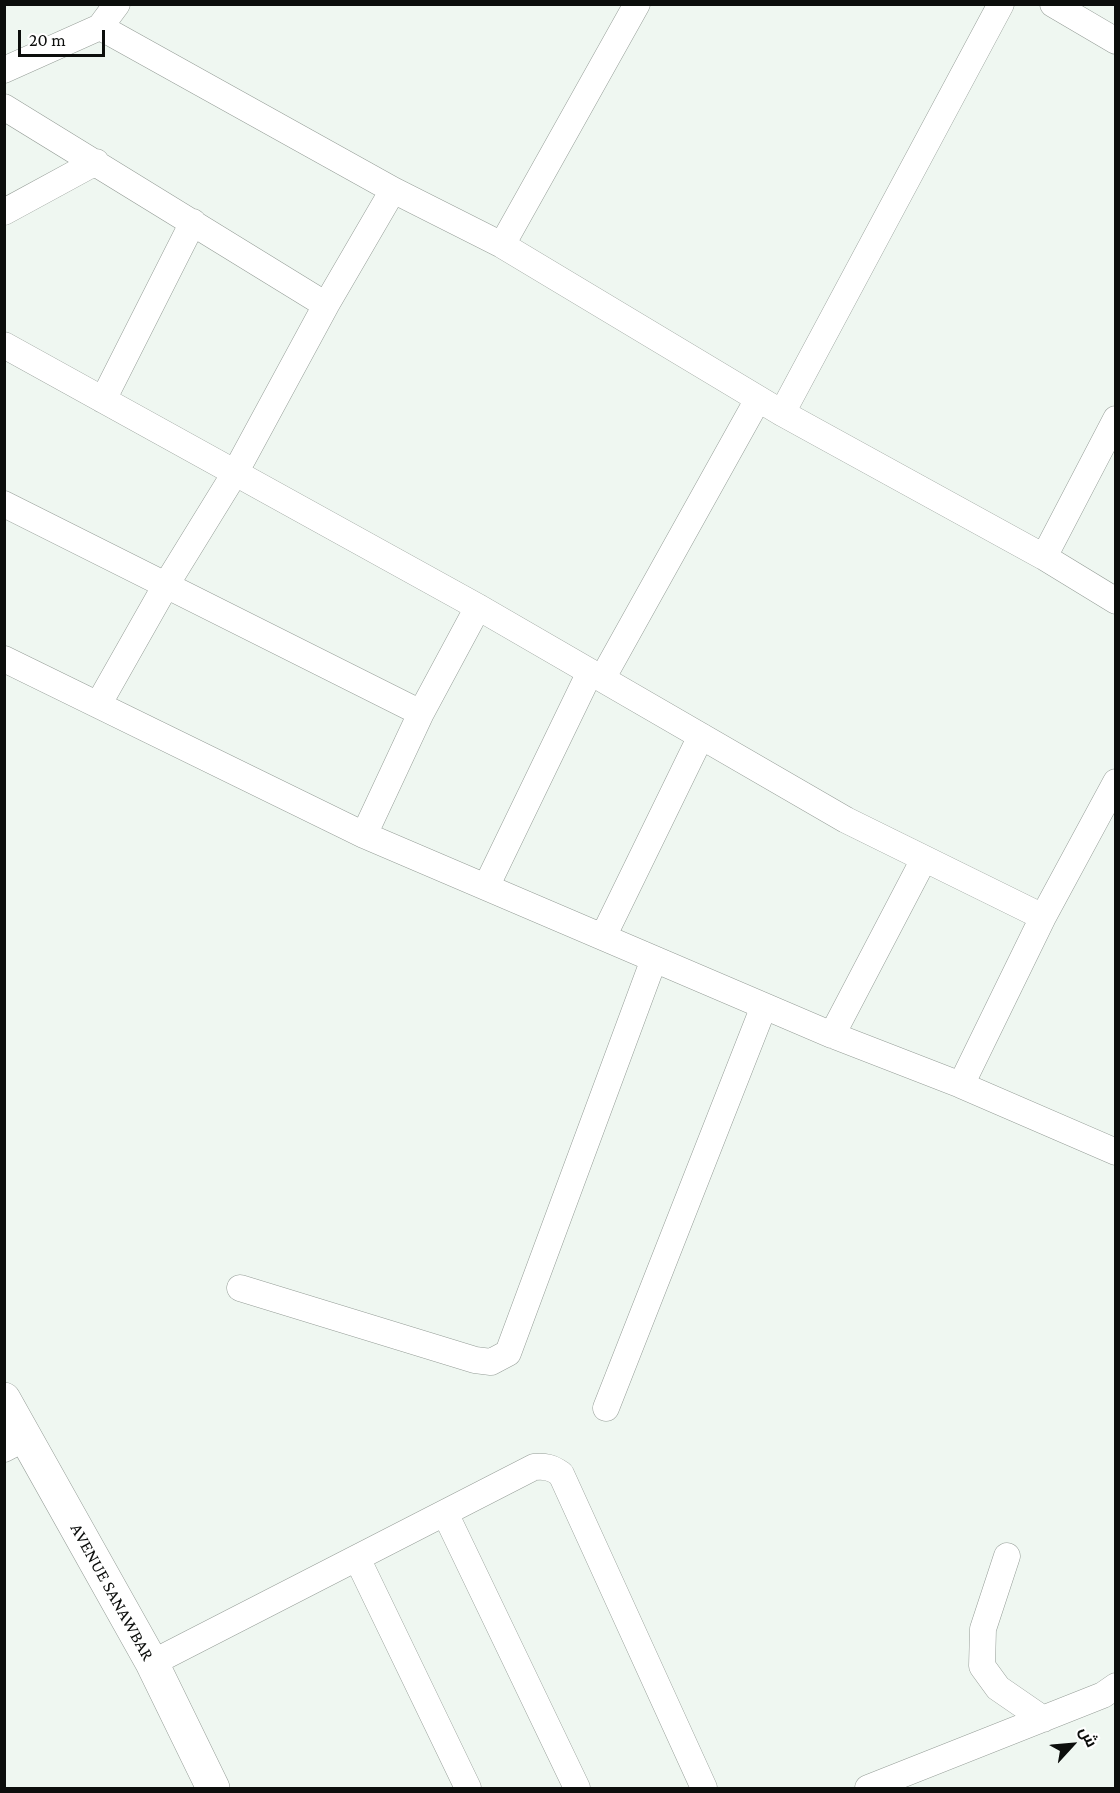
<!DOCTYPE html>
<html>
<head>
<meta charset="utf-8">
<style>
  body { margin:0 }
  #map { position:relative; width:1120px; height:1793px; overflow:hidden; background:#eff7f1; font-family:"Crimson Pro",Cairo,serif }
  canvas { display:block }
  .frame { position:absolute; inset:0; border:6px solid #0c0e0c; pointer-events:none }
  .north { position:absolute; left:1042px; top:1715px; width:60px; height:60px; -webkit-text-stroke:4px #fff; paint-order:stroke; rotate:64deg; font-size:16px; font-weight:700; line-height:24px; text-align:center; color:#0c0e0c }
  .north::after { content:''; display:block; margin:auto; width:21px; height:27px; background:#0c0e0c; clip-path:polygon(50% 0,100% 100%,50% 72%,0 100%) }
  .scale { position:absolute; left:18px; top:30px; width:87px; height:27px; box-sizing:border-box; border:3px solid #0c0e0c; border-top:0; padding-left:8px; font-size:18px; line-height:21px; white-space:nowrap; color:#0c0e0c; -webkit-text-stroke:4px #fff; paint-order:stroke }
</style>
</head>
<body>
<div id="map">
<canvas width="1120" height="1793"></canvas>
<div class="frame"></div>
<div class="north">ش</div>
<div class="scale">20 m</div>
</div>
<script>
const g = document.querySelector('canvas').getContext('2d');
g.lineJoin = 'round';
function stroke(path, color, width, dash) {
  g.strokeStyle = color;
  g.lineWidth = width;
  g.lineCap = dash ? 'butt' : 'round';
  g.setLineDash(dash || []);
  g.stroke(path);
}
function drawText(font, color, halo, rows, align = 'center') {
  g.font = font + ' "Crimson Pro",serif';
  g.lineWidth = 6;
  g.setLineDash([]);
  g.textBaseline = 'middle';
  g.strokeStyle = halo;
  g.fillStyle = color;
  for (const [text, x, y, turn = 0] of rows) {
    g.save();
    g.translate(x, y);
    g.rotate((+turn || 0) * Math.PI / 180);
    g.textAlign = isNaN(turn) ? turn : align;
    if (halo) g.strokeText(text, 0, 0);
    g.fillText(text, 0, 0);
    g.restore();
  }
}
const minor = new Path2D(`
  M 1053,4 L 1116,41
  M 100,27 L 393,190 L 502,245 L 782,413 L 1044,557 L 1116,601
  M 4,70 L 100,27 L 117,4
  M 4,107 L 326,305
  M 4,212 L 96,162
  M 502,245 L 637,4
  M 4,345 L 478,607 L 846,820 L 1043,917 L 961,1085
  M 103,400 L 193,222
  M 782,413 L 1001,4
  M 4,504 L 421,713
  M 1044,557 L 1116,419
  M 4,659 L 364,835 L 832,1035 L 961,1085 L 1116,1152
  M 602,679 L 758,399
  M 98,705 L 166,585 L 235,473 L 326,305 L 393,190
  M 364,835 L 421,713 L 478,607
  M 486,887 L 590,672
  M 1043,917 L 1116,782
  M 603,937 L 701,736
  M 832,1035 L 924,859
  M 240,1288 L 475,1360 L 491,1362 L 508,1353 L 654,959
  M 606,1408 L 764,1006
  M 4,1449 L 25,1438
  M 445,1513 L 577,1788
  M 1007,1556 L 983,1629 L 982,1666 L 998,1688 L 1043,1719
  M 357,1558 L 468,1788
  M 152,1663 L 534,1467 C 545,1466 551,1467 561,1474 L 704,1788
  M 868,1788 L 1103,1695 L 1116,1686`);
const tertiary = new Path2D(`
  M 4,1399 L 152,1663 L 213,1788`);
stroke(minor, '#959d97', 27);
stroke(tertiary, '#959d97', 34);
stroke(minor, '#fff', 26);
stroke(tertiary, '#fff', 33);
drawText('18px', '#0c0e0c', '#fff', [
  ["AVENUE SANAWBAR",112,1592,61]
]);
</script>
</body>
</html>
